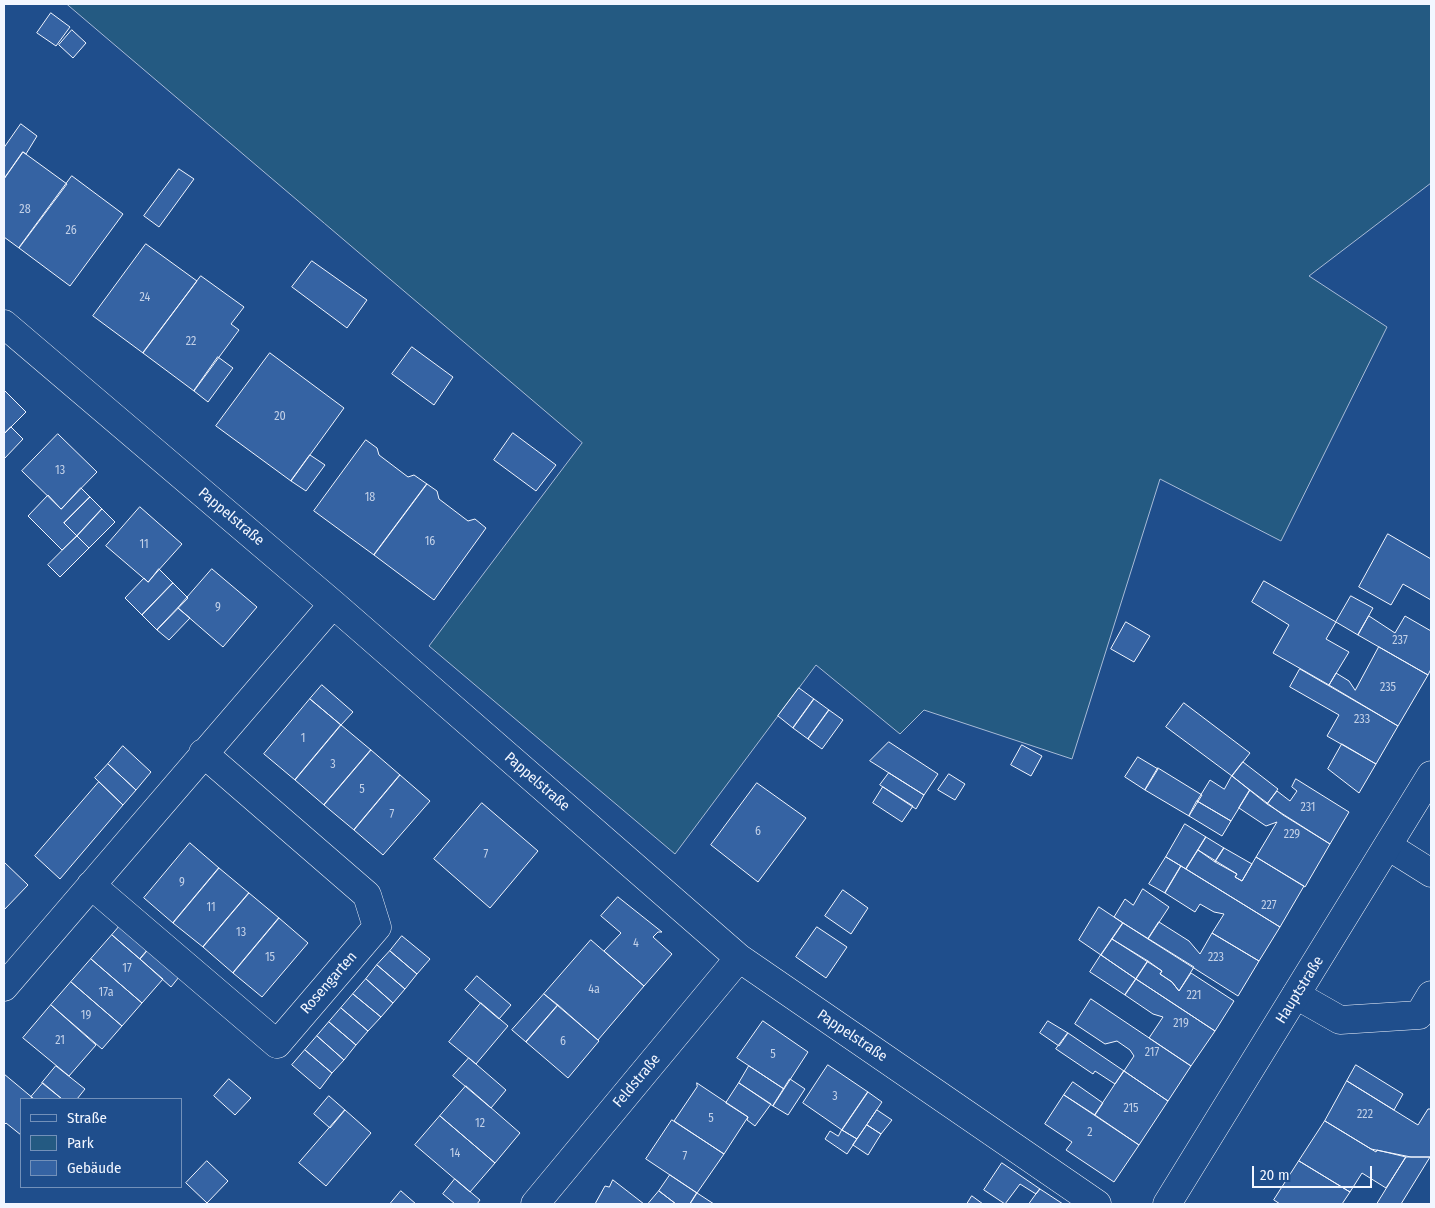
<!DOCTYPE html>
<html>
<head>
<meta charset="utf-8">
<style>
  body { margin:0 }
  #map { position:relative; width:1435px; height:1208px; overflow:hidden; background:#1f4e8c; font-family:"Fira Sans Condensed",sans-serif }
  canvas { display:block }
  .frame { position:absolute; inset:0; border:5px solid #f2f6ff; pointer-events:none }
  .legend { position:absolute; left:20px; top:1098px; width:162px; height:90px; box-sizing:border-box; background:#1f4e8c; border:1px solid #7391ba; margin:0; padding:6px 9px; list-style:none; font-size:15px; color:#f2f6ff }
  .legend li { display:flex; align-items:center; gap:10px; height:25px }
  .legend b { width:25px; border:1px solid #7391ba }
  .scale { position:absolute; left:1252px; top:1166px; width:120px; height:22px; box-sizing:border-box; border:2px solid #f2f6ff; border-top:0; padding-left:6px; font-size:15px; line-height:18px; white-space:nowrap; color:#f2f6ff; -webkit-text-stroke:4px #1f4e8c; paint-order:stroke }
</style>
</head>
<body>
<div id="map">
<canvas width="1435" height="1208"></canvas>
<div class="frame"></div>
<ul class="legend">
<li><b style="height:6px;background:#1f4e8c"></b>Straße</li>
<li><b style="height:14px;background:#245a82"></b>Park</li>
<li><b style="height:14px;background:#3563a3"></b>Gebäude</li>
</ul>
<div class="scale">20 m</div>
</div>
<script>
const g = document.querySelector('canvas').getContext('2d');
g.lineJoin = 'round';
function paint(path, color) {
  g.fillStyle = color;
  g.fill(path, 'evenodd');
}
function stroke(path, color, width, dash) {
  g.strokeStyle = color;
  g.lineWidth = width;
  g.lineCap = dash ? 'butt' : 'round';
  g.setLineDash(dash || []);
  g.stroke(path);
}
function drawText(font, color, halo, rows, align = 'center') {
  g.font = font + ' "Fira Sans Condensed",sans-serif';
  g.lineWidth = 4;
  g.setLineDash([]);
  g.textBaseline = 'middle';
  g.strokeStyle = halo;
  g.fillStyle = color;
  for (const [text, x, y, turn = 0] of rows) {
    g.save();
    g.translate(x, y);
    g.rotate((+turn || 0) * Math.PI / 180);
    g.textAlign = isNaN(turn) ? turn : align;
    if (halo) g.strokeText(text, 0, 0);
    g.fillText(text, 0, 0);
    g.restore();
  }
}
const green = new Path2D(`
  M 67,4 L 1431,4 L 1431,183 L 1309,276 L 1387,327 L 1281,541 L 1160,479 L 1072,759 L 924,710 L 900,734 L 816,665 L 675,854 L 429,646 L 582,443 Z`);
paint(green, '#245a82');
stroke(green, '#a8bbd7', 1);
const building = new Path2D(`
  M 51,13 L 70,27 L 56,46 L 37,33 Z
  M 72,30 L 86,43 L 73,58 L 59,45 Z
  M 21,124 L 37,136 L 26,154 L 23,152 L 4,179 L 4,148 Z
  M 23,152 L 67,184 L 19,248 L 4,237 L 4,179 Z
  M 179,169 L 194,179 L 159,227 L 144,216 Z
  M 72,176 L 123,214 L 70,286 L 19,248 Z
  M 146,244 L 197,281 L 143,353 L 93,316 Z
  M 312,261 L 367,300 L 347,328 L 292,287 Z
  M 201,276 L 244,307 L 231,324 L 239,330 L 194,391 L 143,353 Z
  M 412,347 L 453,377 L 434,405 L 392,374 Z
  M 270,353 L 344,408 L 291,481 L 216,426 Z
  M 218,357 L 233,368 L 208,402 L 194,391 Z
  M 4,390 L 26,412 L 4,434 Z
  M 11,427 L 23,439 L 4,459 L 4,434 Z
  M 513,433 L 556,465 L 536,491 L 494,460 Z
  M 58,434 L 97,472 L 61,509 L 22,471 Z
  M 366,440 L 377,448 L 379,455 L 408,477 L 414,475 L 427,484 L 374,555 L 314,511 Z
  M 310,455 L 325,465 L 306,491 L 291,481 Z
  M 427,484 L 437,491 L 439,499 L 468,521 L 475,519 L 486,528 L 434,600 L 374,555 Z
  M 81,488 L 90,497 L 64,523 L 77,536 L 62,550 L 28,516 L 48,495 L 61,509 Z
  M 90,497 L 102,509 L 77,536 L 64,523 Z
  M 140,507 L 182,544 L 148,582 L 106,546 Z
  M 102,509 L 115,522 L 89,548 L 77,536 Z
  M 1388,534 L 1431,559 L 1431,600 L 1403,584 L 1391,605 L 1359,587 Z
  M 77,536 L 89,548 L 60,577 L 48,565 Z
  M 159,569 L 173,583 L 142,615 L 125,598 L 144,578 L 148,582 Z
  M 212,569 L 257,607 L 223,647 L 178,608 Z
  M 1264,581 L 1336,622 L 1326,639 L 1349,652 L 1329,685 L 1273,653 L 1289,625 L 1252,602 Z
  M 173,583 L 188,598 L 157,630 L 142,615 Z
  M 1351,596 L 1373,608 L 1358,635 L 1336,622 Z
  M 178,608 L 190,618 L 169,640 L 157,630 Z
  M 1369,616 L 1395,633 L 1405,616 L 1431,631 L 1431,669 L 1428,675 L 1358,635 Z
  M 1126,622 L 1150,636 L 1134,662 L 1111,649 Z
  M 1379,647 L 1428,675 L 1398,726 L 1329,685 L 1336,673 L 1349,681 L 1355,690 Z
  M 1300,669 L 1398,726 L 1376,764 L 1327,736 L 1339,715 L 1290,687 Z
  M 322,685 L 353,712 L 341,725 L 310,699 Z
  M 799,688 L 814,699 L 793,728 L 778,716 Z
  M 310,699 L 341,725 L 295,780 L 264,754 Z
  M 814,699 L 829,710 L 808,739 L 793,728 Z
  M 1184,703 L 1250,753 L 1232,776 L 1166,727 Z
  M 829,710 L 843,720 L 822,749 L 808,739 Z
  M 341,725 L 371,750 L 324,805 L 295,780 Z
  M 889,742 L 938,774 L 924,795 L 870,761 Z
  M 1342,744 L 1376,764 L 1359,793 L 1328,769 Z
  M 1022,745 L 1042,756 L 1031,776 L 1011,765 Z
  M 123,746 L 151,772 L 136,790 L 108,764 Z
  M 371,750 L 400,775 L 354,830 L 324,805 Z
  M 1138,757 L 1158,769 L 1145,790 L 1125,777 Z
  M 1243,762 L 1278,789 L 1267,804 L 1232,776 Z
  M 108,764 L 136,790 L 123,805 L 95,778 Z
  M 1158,768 L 1202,795 L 1189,816 L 1145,790 Z
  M 889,773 L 924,795 L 916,809 L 880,785 Z
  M 949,774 L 965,784 L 955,800 L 938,790 Z
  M 400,775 L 430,801 L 383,855 L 354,830 Z
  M 1232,776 L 1250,790 L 1231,821 L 1197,801 L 1210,780 L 1224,789 Z
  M 1296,779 L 1349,812 L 1330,844 L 1267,804 L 1277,791 L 1290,801 L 1297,791 L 1292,787 Z
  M 99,782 L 123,805 L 60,879 L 35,856 Z
  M 757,783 L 806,818 L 758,882 L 711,845 Z
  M 883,787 L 913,806 L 902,822 L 873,803 Z
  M 1250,790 L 1283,815 L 1330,844 L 1305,887 L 1256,857 L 1277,822 L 1266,826 L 1239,808 Z
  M 1197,801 L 1231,821 L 1222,836 L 1189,816 Z
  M 482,803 L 538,851 L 490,908 L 434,859 Z
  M 1185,824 L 1206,837 L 1186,869 L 1166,857 Z
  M 1206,837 L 1224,848 L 1215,862 L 1198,850 Z
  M 190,843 L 219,868 L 173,923 L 144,898 Z
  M 1224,848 L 1252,864 L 1242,881 L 1235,877 L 1237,874 L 1215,862 Z
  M 1198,850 L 1237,874 L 1235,877 L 1242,881 L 1256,857 L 1304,886 L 1280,927 L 1186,869 Z
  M 1166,857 L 1181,866 L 1165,893 L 1149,884 Z
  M 4,862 L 28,885 L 4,910 Z
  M 1181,866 L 1280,927 L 1259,961 L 1212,933 L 1224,914 L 1214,912 L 1200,904 L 1195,912 L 1165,893 Z
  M 219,868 L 249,893 L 203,947 L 173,923 Z
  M 1143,889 L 1169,907 L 1148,939 L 1114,917 L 1125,899 L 1133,905 Z
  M 843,890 L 868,908 L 851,934 L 825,916 Z
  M 249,893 L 279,918 L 233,973 L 203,947 Z
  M 618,897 L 662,932 L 658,932 L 653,937 L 672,954 L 644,986 L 604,951 L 621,933 L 601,916 Z
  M 1099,907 L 1123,923 L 1101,955 L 1079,940 Z
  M 279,918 L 308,943 L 262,997 L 233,973 Z
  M 124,921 L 152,945 L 140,959 L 112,935 Z
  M 1159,922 L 1189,941 L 1200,954 L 1212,933 L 1259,961 L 1238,996 L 1148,939 Z
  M 1123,923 L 1194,967 L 1179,991 L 1172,982 L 1160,974 L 1162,971 L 1112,939 Z
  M 817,927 L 847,947 L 826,978 L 796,957 Z
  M 112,935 L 163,979 L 142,1003 L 91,959 Z
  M 402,936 L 430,959 L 417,974 L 390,951 Z
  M 1112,939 L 1148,961 L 1136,979 L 1101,955 Z
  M 591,940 L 644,986 L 598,1040 L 544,994 Z
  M 152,945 L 183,972 L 171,987 L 140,959 Z
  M 390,951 L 417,974 L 405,989 L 377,965 Z
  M 1101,955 L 1136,979 L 1125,995 L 1090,972 Z
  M 91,959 L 142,1003 L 122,1026 L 71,982 Z
  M 1148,961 L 1162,971 L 1160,974 L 1172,982 L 1179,991 L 1191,973 L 1234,1001 L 1215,1031 L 1136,979 Z
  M 377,965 L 405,989 L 393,1003 L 366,979 Z
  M 477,976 L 511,1005 L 499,1019 L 465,990 Z
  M 366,979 L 393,1003 L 381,1017 L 353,994 Z
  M 1136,979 L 1215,1031 L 1191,1066 L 1149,1038 L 1163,1017 L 1153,1014 L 1125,995 Z
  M 71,982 L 122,1026 L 102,1049 L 51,1005 Z
  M 353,994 L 381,1017 L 368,1031 L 341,1008 Z
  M 544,994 L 558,1005 L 526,1042 L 512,1030 Z
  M 1091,999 L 1191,1066 L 1168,1101 L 1124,1071 L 1134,1056 L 1130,1050 L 1117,1041 L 1105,1044 L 1075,1024 Z
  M 481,1003 L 508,1026 L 476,1064 L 449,1042 Z
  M 51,1005 L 96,1045 L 69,1076 L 23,1038 Z
  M 558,1005 L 599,1041 L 568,1078 L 526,1042 Z
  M 341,1008 L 368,1031 L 356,1045 L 329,1022 Z
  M 763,1021 L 808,1052 L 784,1089 L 737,1058 Z
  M 1048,1021 L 1068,1033 L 1059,1046 L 1040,1033 Z
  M 329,1022 L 356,1045 L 344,1060 L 317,1036 Z
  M 1068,1033 L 1124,1071 L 1115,1084 L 1095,1071 L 1093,1074 L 1056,1049 Z
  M 317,1036 L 344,1060 L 332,1073 L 305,1050 Z
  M 305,1050 L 332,1073 L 320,1089 L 292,1065 Z
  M 469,1058 L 506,1090 L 491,1108 L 453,1076 Z
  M 828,1065 L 868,1092 L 842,1130 L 803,1103 Z
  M 1356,1065 L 1403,1094 L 1394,1110 L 1347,1081 Z
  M 56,1066 L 85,1089 L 77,1099 L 62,1099 L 42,1083 Z
  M 749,1066 L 784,1089 L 773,1106 L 739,1083 Z
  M 1124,1071 L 1168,1101 L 1139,1145 L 1095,1115 Z
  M 4,1074 L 34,1099 L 21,1099 L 21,1135 L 6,1123 L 4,1125 Z
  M 229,1079 L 251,1098 L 235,1115 L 214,1096 Z
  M 790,1079 L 805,1089 L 788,1115 L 773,1106 Z
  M 1347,1081 L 1418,1125 L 1428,1109 L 1431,1109 L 1431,1157 L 1411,1157 L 1371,1149 L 1325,1121 Z
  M 1073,1082 L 1103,1103 L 1095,1115 L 1064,1095 Z
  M 43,1083 L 62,1099 L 34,1099 L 31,1097 Z
  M 697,1083 L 748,1117 L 724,1154 L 674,1121 L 697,1087 Z
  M 739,1083 L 771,1104 L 755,1126 L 747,1120 L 748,1117 L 726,1103 Z
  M 466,1086 L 520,1133 L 495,1163 L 440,1116 Z
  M 868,1092 L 882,1102 L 857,1139 L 842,1130 Z
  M 1064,1095 L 1139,1145 L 1114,1182 L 1066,1150 L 1072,1142 L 1045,1124 Z
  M 329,1096 L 345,1110 L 330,1128 L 314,1114 Z
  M 345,1110 L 371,1133 L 326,1186 L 299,1163 Z
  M 877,1110 L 892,1120 L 881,1134 L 867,1125 Z
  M 440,1116 L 495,1163 L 470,1192 L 415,1145 Z
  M 672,1120 L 724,1154 L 697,1193 L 646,1159 Z
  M 1325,1121 L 1376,1152 L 1377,1150 L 1406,1157 L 1386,1188 L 1362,1173 L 1350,1192 L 1299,1161 Z
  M 867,1125 L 881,1134 L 868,1155 L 853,1145 Z
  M 842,1130 L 857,1139 L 847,1154 L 825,1139 L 830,1131 L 838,1136 Z
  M 1406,1157 L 1430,1157 L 1401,1204 L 1377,1204 Z
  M 207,1161 L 228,1181 L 207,1203 L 186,1183 Z
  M 1299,1161 L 1350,1192 L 1342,1204 L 1280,1204 L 1274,1200 Z
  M 1002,1163 L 1040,1189 L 1036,1194 L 1020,1184 L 1005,1204 L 984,1190 Z
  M 670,1175 L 697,1193 L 690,1204 L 676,1204 L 659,1191 Z
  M 455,1179 L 480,1200 L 477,1204 L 455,1204 L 443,1194 Z
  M 613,1180 L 644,1204 L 595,1204 L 605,1186 L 609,1187 Z
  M 1040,1189 L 1063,1204 L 1029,1204 Z
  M 401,1191 L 416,1204 L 390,1204 Z
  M 659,1191 L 676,1204 L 648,1204 Z
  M 697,1193 L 714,1204 L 690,1204 Z
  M 972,1196 L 983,1204 L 967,1204 Z`);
paint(building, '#3563a3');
stroke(building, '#f2f6ff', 1);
const minor = new Path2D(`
  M 4,324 L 333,604 L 739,958 L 1097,1204
  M 1388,846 L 1431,873
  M 91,885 L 277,1044 L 377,927 L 367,895 L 203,753
  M 4,987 L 333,604
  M 1296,995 L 1340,1020 L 1419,1015 L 1431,995
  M 535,1204 L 739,958`);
const major = new Path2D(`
  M 1167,1204 L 1431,775`);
stroke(minor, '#f2f6ff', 29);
stroke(major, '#f2f6ff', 29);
stroke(minor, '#1f4e8c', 28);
stroke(major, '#1f4e8c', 28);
drawText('12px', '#c3d1e8', null, [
  ["28",25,210],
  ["26",71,231],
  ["24",145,298],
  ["22",191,342],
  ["20",280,417],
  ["13",60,471],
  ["18",370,498],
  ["16",430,542],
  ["11",144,545],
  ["9",218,608],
  ["237",1400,641],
  ["235",1388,688],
  ["233",1362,720],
  ["1",303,739],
  ["3",333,765],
  ["5",362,790],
  ["231",1308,808],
  ["7",392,815],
  ["6",758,832],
  ["229",1292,835],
  ["7",486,855],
  ["9",182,883],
  ["227",1269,906],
  ["11",211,908],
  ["13",241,933],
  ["4",636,944],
  ["15",270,958],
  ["223",1216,958],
  ["17",127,969],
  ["4a",594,990],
  ["17a",106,993],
  ["221",1194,996],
  ["19",86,1016],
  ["219",1181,1024],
  ["21",60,1041],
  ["6",563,1042],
  ["217",1152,1053],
  ["5",773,1055],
  ["3",835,1097],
  ["215",1131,1109],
  ["222",1365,1115],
  ["5",711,1119],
  ["12",480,1124],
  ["2",1090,1133],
  ["14",455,1154],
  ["7",685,1157]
]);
drawText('15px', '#f2f6ff', '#1f4e8c', [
  ["Pappelstraße",231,517,40],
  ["Pappelstraße",537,782,41],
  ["Rosengarten",329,983,-49],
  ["Hauptstraße",1300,990,-58],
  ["Pappelstraße",852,1036,34],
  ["Feldstraße",637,1081,-50]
]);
</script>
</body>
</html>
